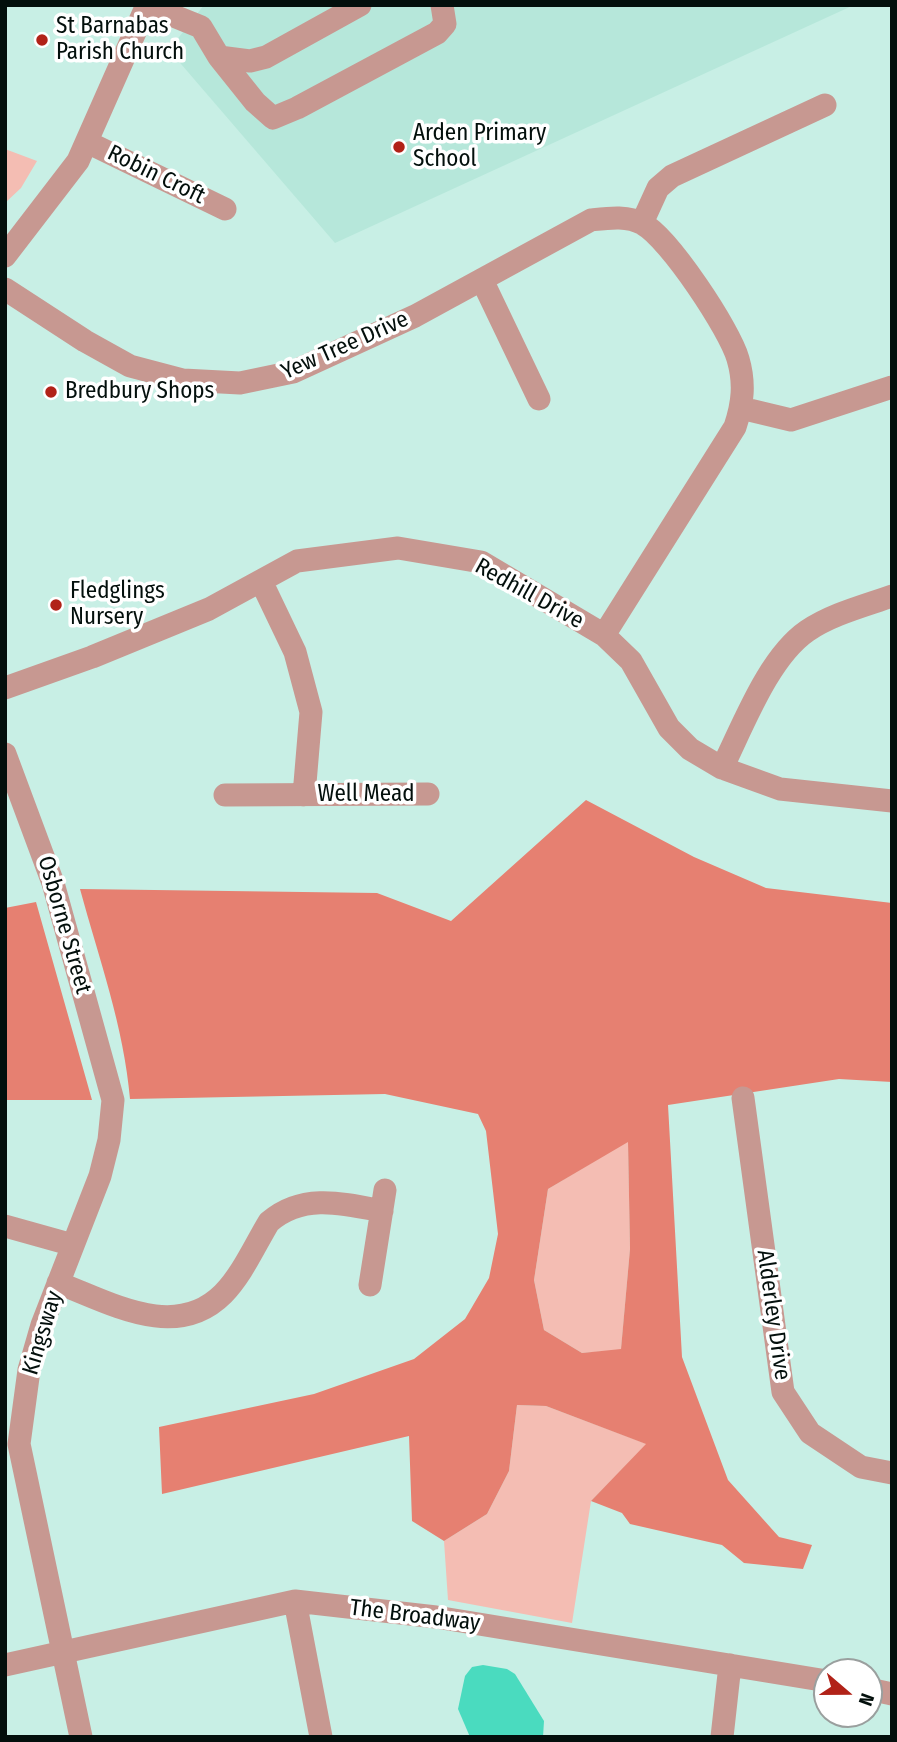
<!DOCTYPE html>
<html>
<head>
<meta charset="utf-8">
<style>
  body { margin:0 }
  #map { position:relative; width:897px; height:1742px; overflow:hidden; background:#c8efe5; font-family:"Fira Sans Condensed",sans-serif }
  canvas { display:block }
  .frame { position:absolute; inset:0; border:7px solid #030f0c; pointer-events:none }
  .north { position:absolute; left:813px; top:1658px; width:70px; height:70px; box-sizing:border-box; background:#fff; border:2px solid #9a9f9e; border-radius:50%; rotate:110deg; font-size:19px; font-weight:700; line-height:28px; text-align:center; color:#030f0c }
  .north::after { content:''; display:block; margin:auto; width:24px; height:32px; background:#b12218; clip-path:polygon(50% 0,100% 100%,50% 72%,0 100%) }
</style>
</head>
<body>
<div id="map">
<canvas width="897" height="1742"></canvas>
<div class="frame"></div>
<div class="north">N</div>
</div>
<script>
const g = document.querySelector('canvas').getContext('2d');
g.lineJoin = 'round';
function paint(path, color) {
  g.fillStyle = color;
  g.fill(path, 'evenodd');
}
function stroke(path, color, width, dash) {
  g.strokeStyle = color;
  g.lineWidth = width;
  g.lineCap = dash ? 'butt' : 'round';
  g.setLineDash(dash || []);
  g.stroke(path);
}
function drawText(font, color, halo, rows, align = 'center') {
  g.font = font + ' "Fira Sans Condensed",sans-serif';
  g.lineWidth = 7;
  g.setLineDash([]);
  g.textBaseline = 'middle';
  g.strokeStyle = halo;
  g.fillStyle = color;
  for (const [text, x, y, turn = 0] of rows) {
    g.save();
    g.translate(x, y);
    g.rotate((+turn || 0) * Math.PI / 180);
    g.textAlign = isNaN(turn) ? turn : align;
    if (halo) g.strokeText(text, 0, 0);
    g.fillText(text, 0, 0);
    g.restore();
  }
}
paint(new Path2D(`
  M 204,5 L 854,5 L 335,243 L 169,50 Z`), '#b6e7da');
paint(new Path2D(`
  M 5,149 L 37,161 L 21,188 L 5,203 Z
  M 628,1141 L 630,1249 L 621,1350 L 582,1353 L 544,1330 L 534,1280 L 548,1189 Z
  M 517,1405 L 546,1406 L 647,1444 L 591,1501 L 572,1623 L 448,1600 L 444,1541 L 487,1514 L 509,1471 Z`), '#f4bdb3');
paint(new Path2D(`
  M 586,800 L 694,857 L 766,888 L 892,903 L 892,1082 L 839,1079 L 668,1105 L 682,1357 L 728,1480 L 779,1537 L 812,1545 L 803,1569 L 744,1563 L 722,1545 L 630,1524 L 622,1513 L 591,1501 L 646,1444 L 546,1406 L 517,1405 L 509,1471 L 487,1514 L 444,1541 L 412,1521 L 409,1436 L 162,1494 L 159,1427 L 314,1394 L 414,1359 L 465,1319 L 489,1278 L 498,1234 L 486,1131 L 478,1114 L 385,1094 L 130,1099 C 124,1027 99,959 80,889 L 377,893 L 451,921 ZM 628,1142 L 630,1249 L 621,1349 L 582,1353 L 544,1330 L 534,1280 L 548,1189 Z
  M 36,902 L 92,1100 L 5,1100 L 5,908 Z`), '#e68071');
paint(new Path2D(`
  M 483,1665 L 507,1669 L 515,1674 L 544,1721 L 543,1737 L 470,1737 L 458,1709 L 465,1676 L 472,1667 Z`), '#4adbbf');
stroke(new Path2D(`
  M 147,5 L 201,27 L 219,57
  M 360,5 L 266,57 L 250,61 L 219,57 L 255,102 L 273,118 L 297,108 L 437,33 L 445,24 L 442,5
  M 87,142 L 225,209
  M 642,223 L 658,188 L 672,176 L 825,105
  M 5,256 L 78,161 L 147,5
  M 482,280 L 539,399
  M 5,289 L 85,341 L 130,366 L 183,380 L 240,383 L 293,372 L 415,316 L 591,220 C 608,218 628,215 643,224 C 669,238 730,330 738,359 C 745,383 743,403 735,427 L 604,635
  M 741,408 L 791,420 L 892,387
  M 261,581 L 295,652 L 311,712 L 304,795
  M 5,688 L 92,657 L 209,609 L 297,561 L 398,548 L 481,562 L 604,635 L 631,661 L 669,728 L 690,749 L 722,768 L 780,789 L 892,801
  M 5,754 L 53,883 L 113,1100 L 109,1140 L 100,1176 L 42,1325 L 29,1370 L 19,1444 L 81,1737
  M 722,768 C 743,726 768,658 807,631 C 832,614 864,606 892,596
  M 225,795 L 428,794
  M 743,1098 L 783,1392 L 810,1433 L 861,1467 L 892,1473
  M 5,1226 L 73,1245
  M 58,1283 C 109,1302 175,1342 223,1294 C 242,1275 255,1245 269,1222 C 302,1193 342,1203 382,1211
  M 370,1285 L 385,1190
  M 295,1601 L 321,1737
  M 5,1665 L 295,1601 L 436,1617 L 827,1681
  M 869,1689 L 892,1694
  M 722,1737 L 730,1665`), '#c79891', 23);
for (const [x, y, r, color] of [
  [42,40,7,"#b12218"],
  [399,147,7,"#b12218"],
  [51,392,7,"#b12218"],
  [56,605,7,"#b12218"]
]) {
  const dot = new Path2D();
  dot.arc(x, y, r, 0, 2 * Math.PI);
  g.fillStyle = color;
  g.fill(dot);
  stroke(dot, '#fff', 2.5);
}
drawText('23px', '#030f0c', '#fff', [
  ["St Barnabas",56,27],
  ["Parish Church",56,53],
  ["Arden Primary",413,134],
  ["School",413,160],
  ["Bredbury Shops",65,392],
  ["Fledglings",70,592],
  ["Nursery",70,618]
], 'left');
drawText('23px', '#030f0c', '#fff', [
  ["Robin Croft",156,175,26],
  ["Yew Tree Drive",345,346,-24],
  ["Redhill Drive",529,594,29],
  ["Well Mead",366,795],
  ["Osborne Street",64,925,74],
  ["Alderley Drive",773,1315,82],
  ["Kingsway",43,1333,-73],
  ["The Broadway",415,1616,7]
]);
</script>
</body>
</html>
